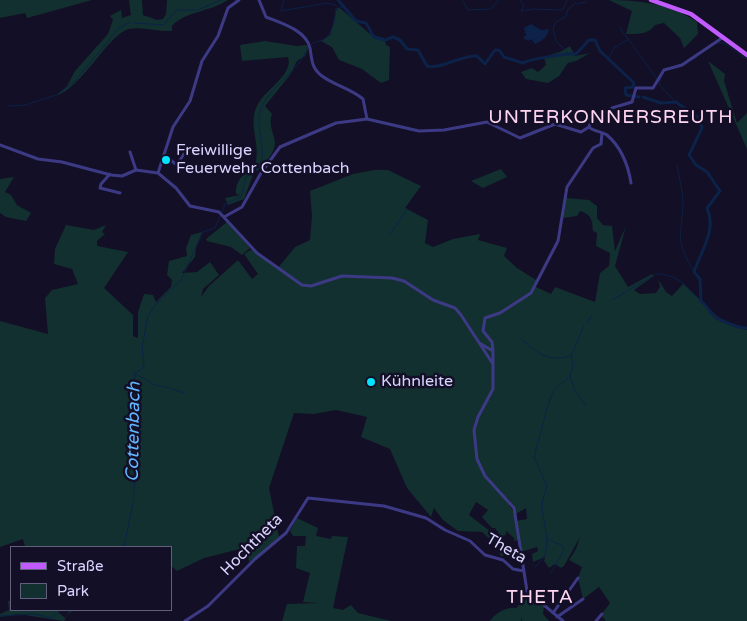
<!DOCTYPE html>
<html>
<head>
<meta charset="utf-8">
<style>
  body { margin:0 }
  #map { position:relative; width:747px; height:621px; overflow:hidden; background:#130f26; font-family:"Varela Round",sans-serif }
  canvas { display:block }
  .legend { position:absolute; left:10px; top:546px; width:162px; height:65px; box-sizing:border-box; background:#130f26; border:1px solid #625e7d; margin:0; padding:6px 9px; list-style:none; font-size:15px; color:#d9d4ff }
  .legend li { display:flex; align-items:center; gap:10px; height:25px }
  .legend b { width:25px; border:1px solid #625e7d }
</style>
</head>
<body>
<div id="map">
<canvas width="747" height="621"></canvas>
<ul class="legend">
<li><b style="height:6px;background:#c25bff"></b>Straße</li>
<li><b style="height:14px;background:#12302f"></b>Park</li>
</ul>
</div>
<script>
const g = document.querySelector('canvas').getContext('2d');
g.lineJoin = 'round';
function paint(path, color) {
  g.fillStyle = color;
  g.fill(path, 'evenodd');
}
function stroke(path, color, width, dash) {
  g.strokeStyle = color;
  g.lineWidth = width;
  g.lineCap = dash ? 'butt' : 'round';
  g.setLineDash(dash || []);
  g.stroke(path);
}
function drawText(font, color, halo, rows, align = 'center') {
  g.font = font + ' "Varela Round",sans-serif';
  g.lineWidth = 5;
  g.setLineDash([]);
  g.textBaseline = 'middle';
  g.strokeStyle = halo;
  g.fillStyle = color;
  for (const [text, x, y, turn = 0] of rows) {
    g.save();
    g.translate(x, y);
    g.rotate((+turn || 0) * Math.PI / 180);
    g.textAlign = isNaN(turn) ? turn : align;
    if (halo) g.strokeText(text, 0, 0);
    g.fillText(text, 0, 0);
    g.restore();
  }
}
paint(new Path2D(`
  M 0,0 L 92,0 L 27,18 L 25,13 L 0,18 Z
  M 129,0 L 142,0 L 143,15 L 157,20 L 163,19 L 166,14 L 167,0 L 228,0 C 210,12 186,11 172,26 L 172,31 C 158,32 143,26 129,29 C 109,33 83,87 56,96 L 67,86 L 75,71 L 108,34 L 113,20 L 110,16 L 121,10 L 122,18 L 131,15 Z
  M 609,0 C 639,0 671,4 697,22 L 698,34 L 684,48 L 680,38 L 664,23 L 655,25 C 648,35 637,34 626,34 L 632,11 Z
  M 337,8 L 340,8 L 370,34 L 384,38 L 386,45 L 390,47 L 389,80 L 381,83 L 362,69 L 339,60 L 332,47 L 321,41 L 330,35 Z
  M 265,41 L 297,46 L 307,45 L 309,47 L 305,56 L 297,61 L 290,75 L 265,106 L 272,114 C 268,125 274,133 275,143 C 275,153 264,165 257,171 L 254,168 C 263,145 246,125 258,104 C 266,89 294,74 288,57 L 242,61 L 240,45 Z
  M 570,46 L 575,56 L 590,53 L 576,61 L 568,63 L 559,76 L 548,83 L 526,79 L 521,72 L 532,68 L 538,72 L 546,65 L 544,57 L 562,51 Z
  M 708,61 L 725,74 L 724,81 L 737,123 L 747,113 L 747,149 Z
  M 501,169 L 507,177 L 483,188 L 471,181 Z
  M 374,170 L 388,170 L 421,186 L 405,208 L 428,220 L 425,243 L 433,247 L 453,239 L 480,234 L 478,240 L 507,248 L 504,256 L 517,268 L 536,280 L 536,287 L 551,294 L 555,287 L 595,302 L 600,273 L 609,266 L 610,253 L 596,246 L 597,233 L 593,231 C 592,220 592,215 580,211 L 577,216 L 563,218 L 566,198 L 589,200 L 597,206 L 597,218 L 603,225 L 612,226 L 615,251 L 626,226 L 615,266 L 628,287 L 652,274 L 654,276 L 634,290 L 640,294 L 656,293 L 660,287 L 658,279 L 666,292 L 672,296 L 683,284 L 718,317 L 747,330 L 747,621 L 606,621 L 601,615 L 610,603 L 599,587 L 583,599 L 578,578 L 582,567 L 569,560 L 576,549 L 580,537 L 564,566 L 561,568 L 555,564 L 549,568 L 544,561 L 545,557 L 533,562 L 532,554 L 538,551 L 537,547 L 521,552 L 517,521 L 527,519 L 526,508 L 516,514 L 508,498 L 506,500 L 515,514 L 518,540 L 514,541 L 514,538 L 506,531 L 506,534 L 502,538 L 495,528 L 492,528 L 482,517 L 488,510 L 476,502 L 469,515 L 504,542 L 504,556 L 501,556 L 494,543 L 482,532 L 458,531 L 443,520 L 434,508 L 431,517 L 407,488 L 390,449 L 361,437 L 367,417 L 336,410 L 314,414 L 294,413 L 269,488 L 279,537 L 250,563 L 244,548 L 204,558 L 177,571 L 171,566 L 171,547 L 25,547 L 23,539 L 0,547 L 0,321 L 48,334 L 45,298 L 52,290 L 78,284 L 72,269 L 54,264 L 55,249 L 66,225 L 94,230 L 106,225 L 102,232 L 105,234 L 97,241 L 97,246 L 128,252 L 104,288 L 133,315 L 133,336 L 138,338 L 138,312 L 144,294 L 153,295 L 156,302 L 171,287 L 172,280 L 167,275 L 169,261 L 187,256 L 186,248 L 191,235 L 202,232 L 196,247 L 195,257 L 182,273 L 197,272 L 210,262 L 219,275 L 203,289 L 201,297 L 209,286 L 238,260 L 252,279 L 258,274 L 244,254 L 252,249 L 277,269 L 295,247 L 310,240 L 312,216 L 310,191 L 353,174 Z
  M 249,172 L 253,175 L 244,199 L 228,205 L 225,198 L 240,195 L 236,194 C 235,185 240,175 249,172 Z
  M 14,177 L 5,192 L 11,195 L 17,205 L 31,213 L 26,221 L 6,217 L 0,213 L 0,179 Z
  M 227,222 L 250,248 L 242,255 L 231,247 L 207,241 L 206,239 Z
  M 297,518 L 318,528 L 316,536 L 331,539 L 332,536 L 348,537 L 333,608 L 343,610 L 351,605 L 358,613 L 391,621 L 282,621 L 287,604 L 319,603 L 303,602 L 310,573 L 296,568 L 297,546 L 305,546 L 306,536 L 293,536 L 290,531 Z
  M 528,595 L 544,607 L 543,614 L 549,621 L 522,621 L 521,617 L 521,621 L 490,621 C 494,614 507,606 516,608 Z
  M 8,601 L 11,601 L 11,610 L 61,610 L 58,612 L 65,618 L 70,610 L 74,610 L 68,614 L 64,621 L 18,614 L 0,617 L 0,614 L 9,610 Z`), '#12302f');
paint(new Path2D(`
  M 531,24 L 541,30 L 549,29 C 547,38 542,41 535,44 L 531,39 L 528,41 L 523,38 L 526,35 L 524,28 Z`), '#0c2248');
stroke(new Path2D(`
  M 284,0 L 281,11 L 327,3 L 335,5 L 337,7
  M 462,0 L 468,10 L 491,9 L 499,0
  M 520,0 L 524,5 L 521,11 L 533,9 L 559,10 L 563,9 L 567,0
  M 577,4 L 586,2
  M 134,23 L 163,25 L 177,10 L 198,10 L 221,0
  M 620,28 L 658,80
  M 111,37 L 119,28 L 130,22
  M 717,43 L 724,43 L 747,59
  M 311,45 C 315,41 318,42 323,40 C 332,35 337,18 335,9 L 344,7
  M 568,53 L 556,41 L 553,28 L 556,22 L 566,16 L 568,9 L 576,3
  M 609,57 L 614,48 L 629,39
  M 677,68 L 697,57
  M 661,77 L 659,84 L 675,102
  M 58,94 L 75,81 L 110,39
  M 8,106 L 25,105 L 56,95
  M 677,165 C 679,177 683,192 683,204 C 681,239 675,239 694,272
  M 222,212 L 225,204 L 241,197 L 246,177 C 276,163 254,136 260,112 C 266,88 299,73 308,47
  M 390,234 L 408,208
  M 656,274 C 678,274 687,287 701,301
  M 612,300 L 653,276
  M 599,310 L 601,308
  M 587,323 L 592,315
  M 521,339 C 539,354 547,362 571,356
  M 135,373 L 142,369 L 144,364 L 142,348 L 148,316 L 157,303 L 181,280 L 203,232 L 215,228 L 220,216
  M 136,374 L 155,385 L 169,388
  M 570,376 L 575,391 L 586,406
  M 172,389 L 185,393
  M 133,500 L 138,446 L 131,435 L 135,373
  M 547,539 L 563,546 L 564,550 L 551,573
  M 124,547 L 133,503
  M 535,567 C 556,551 543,528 542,506 C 542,500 545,492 547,486 L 534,457 L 548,405 L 554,390 L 570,376 L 573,366 L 571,356 L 584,326
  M 523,605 L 527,596
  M 70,612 L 74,610
  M 0,616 L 35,614 L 52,618 L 58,613`), '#0c2248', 1);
stroke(new Path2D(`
  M 338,0 L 356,21 L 366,23 L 374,37 L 385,40 L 393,37 L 400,40 L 407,49 L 418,50 L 427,66 C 440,70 461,55 477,56 L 485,64 L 495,50 L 499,50 L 504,57 L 523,63 C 529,59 568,53 576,54 L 589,40 L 595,40 L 600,51 L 634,83 L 633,87 L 625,88 L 626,95 L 639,97
  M 643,97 L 661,103 L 676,102 L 699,118 L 702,128 L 689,155 L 696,165 L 707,172 L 720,191 L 707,208 C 717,230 701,251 694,272 L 700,279 L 701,301 C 708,306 708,310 714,316 C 718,320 741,329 747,328`), '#0c2248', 3);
stroke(new Path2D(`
  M 239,0 L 228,8 L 218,36 L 202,61 L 190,101 L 173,127 L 158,173 L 176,188 L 190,206 L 219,212 L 257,253 L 302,285 L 311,286 L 342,276 L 392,278 L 404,281 L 433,300 L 455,308 L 461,315 L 493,364 L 493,389 L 478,417 L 474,430 L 477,459 L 485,476 L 514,508 L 527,591 L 563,621
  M 259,0 L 266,17 C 281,23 306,30 310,48 C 312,59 311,68 322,76 C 334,85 351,89 363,99 L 367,119
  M 589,127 C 594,132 601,131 607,135 C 622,148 628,164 631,183
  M 0,145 L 38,159 L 62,162 L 111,175 L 122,176 L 136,170 L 158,173
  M 130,152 L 136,170
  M 164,155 L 177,165
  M 177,165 L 185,152 L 180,146
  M 110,174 L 101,184 L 100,188 L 120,193
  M 224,217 L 242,207 L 261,173 L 280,147 L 336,123 L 367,119 L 419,131 L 444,130 L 487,122 L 520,138 L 555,124 L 581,132 L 589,127 L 592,119 L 612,108 L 632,102 L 636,88 L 653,88 L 664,70 L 682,65 L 722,38
  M 481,344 L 493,351 L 492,342 L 483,331 L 485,318 L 500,313 L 531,293 L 558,241 L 567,187 L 593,148 L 601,144 L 602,133
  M 493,363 L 493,351
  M 553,613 L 578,578
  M 557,617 L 583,599
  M 185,621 L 208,606 L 255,559 L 286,533 L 308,498 L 384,506 L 426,518 L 445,530 L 470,541 L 485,555 L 503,560 L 513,569 L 524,571
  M 596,621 L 602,614`), '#3d3a85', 3);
stroke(new Path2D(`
  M 651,0 L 691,14 L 747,55`), '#c25bff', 4.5);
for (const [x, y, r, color] of [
  [166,160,5,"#00e5ff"],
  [371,382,5,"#00e5ff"]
]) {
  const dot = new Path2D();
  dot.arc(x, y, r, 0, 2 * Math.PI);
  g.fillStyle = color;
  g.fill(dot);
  stroke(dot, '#130f26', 2);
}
drawText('16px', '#d9d4ff', '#130f26', [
  ["Freiwillige",176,151],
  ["Feuerwehr Cottenbach",176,169],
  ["Kühnleite",381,382]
], 'left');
drawText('16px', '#d9d4ff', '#130f26', [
  ["Hochtheta",252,545,-45],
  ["Theta",506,549,30]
]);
drawText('italic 18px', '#62b6ff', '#130f26', [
  ["Cottenbach",134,432,-89]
]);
g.letterSpacing = '1px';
drawText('19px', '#ffd6f0', '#130f26', [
  ["UNTERKONNERSREUTH",611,118],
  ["THETA",540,598]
]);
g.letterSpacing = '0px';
</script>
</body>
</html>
